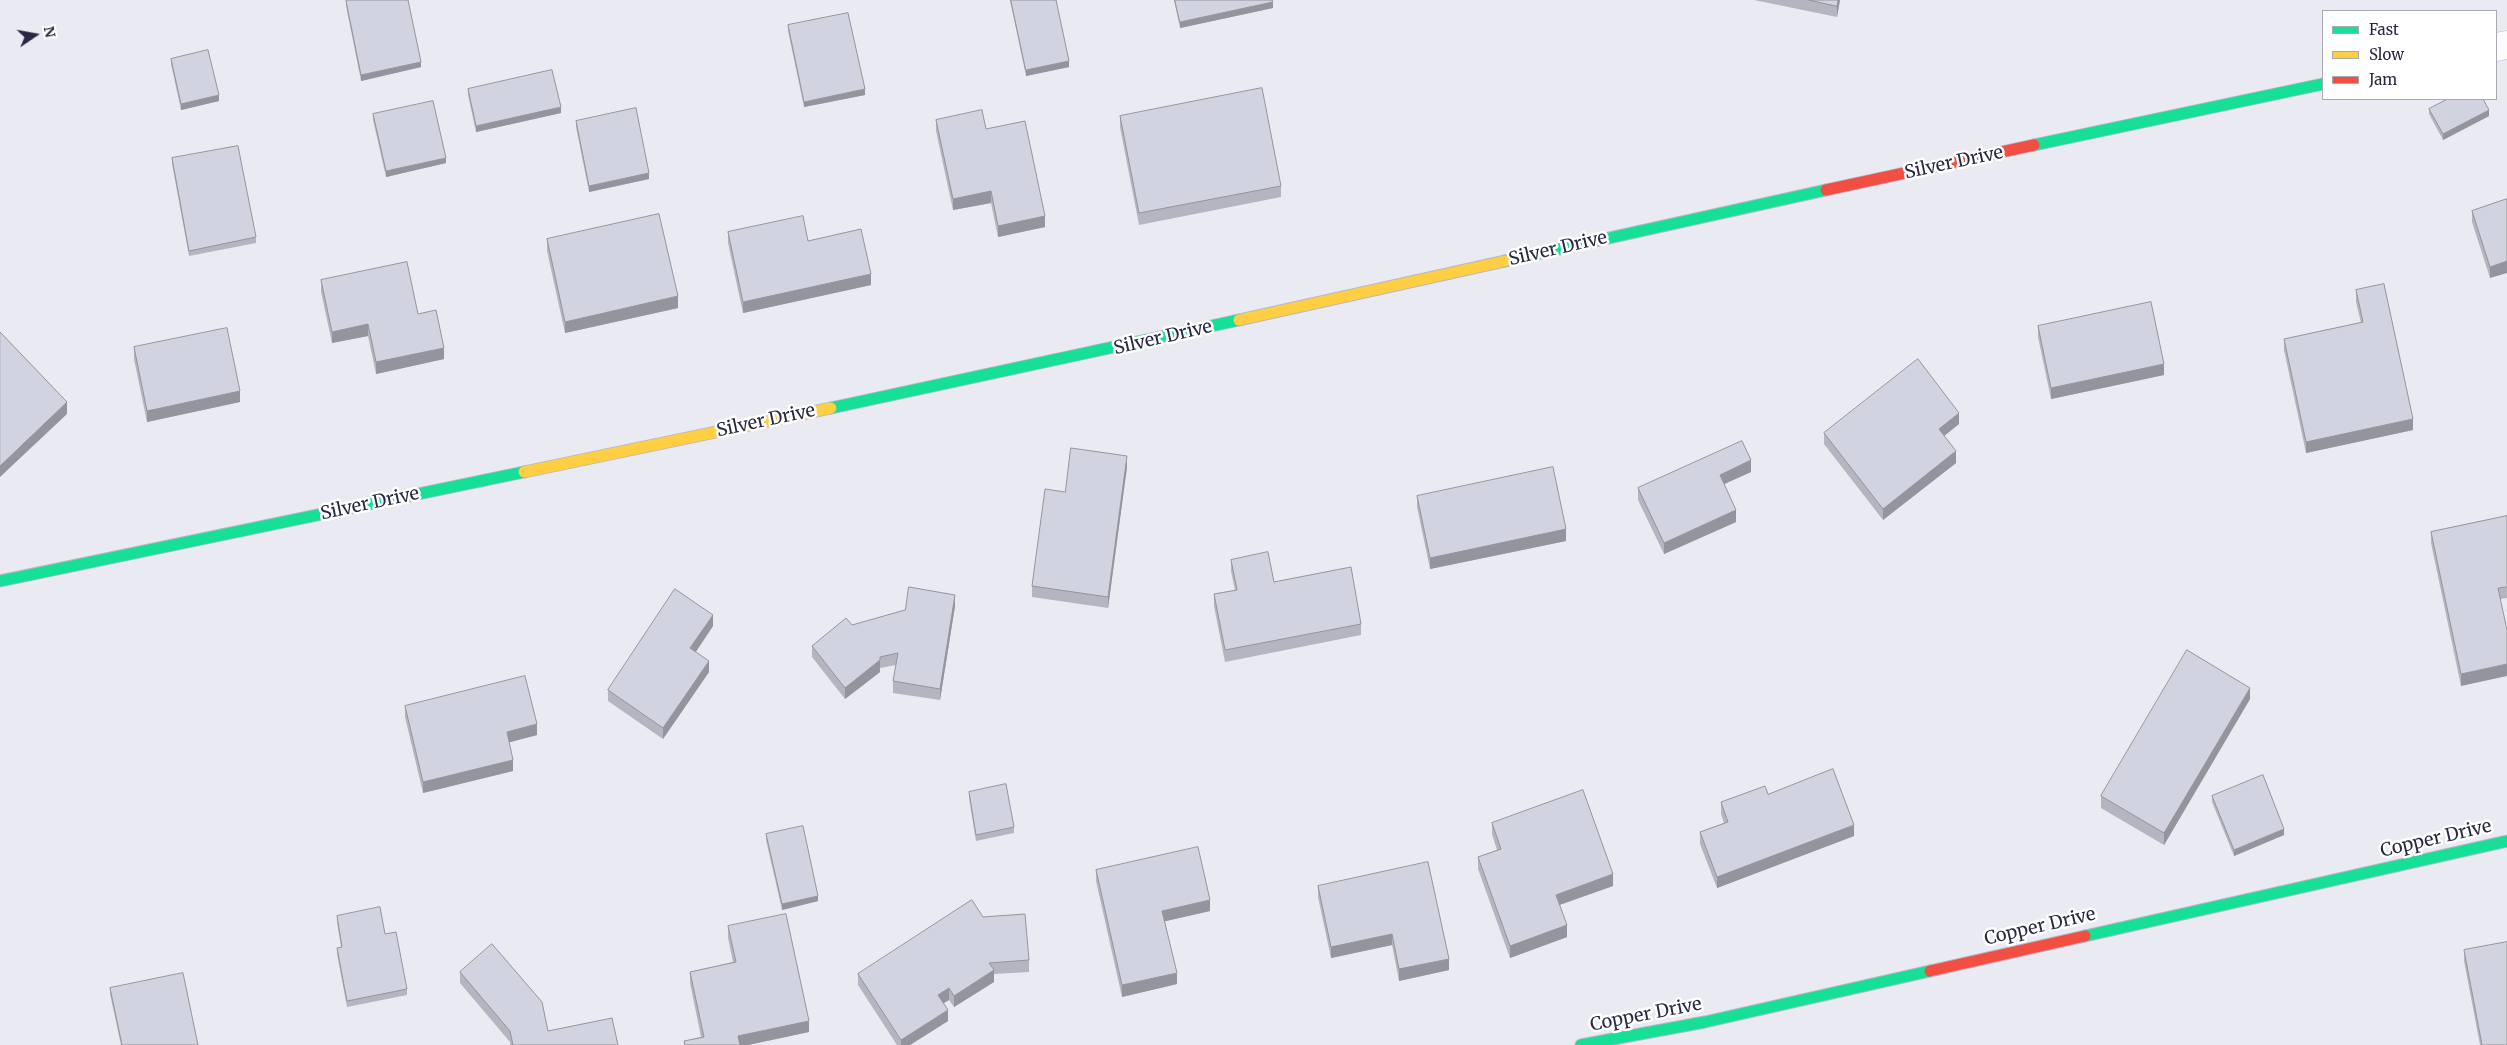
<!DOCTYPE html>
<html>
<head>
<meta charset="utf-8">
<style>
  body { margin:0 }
  #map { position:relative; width:2507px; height:1045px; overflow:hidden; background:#e9eaf2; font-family:Merriweather,serif }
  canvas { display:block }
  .legend { position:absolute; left:2322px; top:10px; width:175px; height:90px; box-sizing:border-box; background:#fff; border:1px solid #a9a9b4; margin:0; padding:6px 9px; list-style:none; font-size:15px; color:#272844 }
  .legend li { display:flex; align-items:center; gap:10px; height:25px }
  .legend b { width:25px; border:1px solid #a9a9b4 }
  .north { position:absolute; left:10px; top:10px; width:50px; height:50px; -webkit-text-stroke:4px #fff; paint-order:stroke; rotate:78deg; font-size:14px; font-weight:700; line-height:20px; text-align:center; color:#272844 }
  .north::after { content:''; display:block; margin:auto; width:18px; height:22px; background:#272844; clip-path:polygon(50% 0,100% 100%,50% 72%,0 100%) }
</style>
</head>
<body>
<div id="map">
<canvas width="2507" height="1045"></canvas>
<ul class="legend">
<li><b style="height:6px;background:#16e098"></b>Fast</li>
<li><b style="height:6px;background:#ffcf43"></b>Slow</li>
<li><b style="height:6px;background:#f24e42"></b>Jam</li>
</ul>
<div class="north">N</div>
</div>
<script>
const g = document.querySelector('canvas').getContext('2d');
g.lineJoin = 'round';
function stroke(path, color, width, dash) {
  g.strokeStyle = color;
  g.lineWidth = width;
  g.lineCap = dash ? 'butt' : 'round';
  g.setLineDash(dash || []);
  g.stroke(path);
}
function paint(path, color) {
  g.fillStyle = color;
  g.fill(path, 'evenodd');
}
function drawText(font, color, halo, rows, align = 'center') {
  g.font = font + ' Merriweather,serif';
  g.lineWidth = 5;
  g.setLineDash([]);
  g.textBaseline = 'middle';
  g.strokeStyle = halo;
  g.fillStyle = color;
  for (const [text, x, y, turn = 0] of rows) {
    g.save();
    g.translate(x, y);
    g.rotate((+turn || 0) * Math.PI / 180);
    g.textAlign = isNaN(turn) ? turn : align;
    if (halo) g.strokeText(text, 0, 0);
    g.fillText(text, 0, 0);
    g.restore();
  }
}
const street = new Path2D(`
  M 2496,47 L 2507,45`);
const fast = new Path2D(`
  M 2034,145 L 2323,84
  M 1505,261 L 1826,190
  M 831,408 L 1239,320
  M 0,581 L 524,472
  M 2085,936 L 2507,841
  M 1581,1045 L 1705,1022 L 1930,971`);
const slow = new Path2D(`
  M 1239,320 L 1505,261
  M 524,472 L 831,408`);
const jam = new Path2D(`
  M 1826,190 L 2034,145
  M 1930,971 L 2085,936`);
stroke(street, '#b6b7c8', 29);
stroke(fast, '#b6b7c8', 13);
stroke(slow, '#b6b7c8', 13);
stroke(jam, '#b6b7c8', 13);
stroke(street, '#fcfcfd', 28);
stroke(fast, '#16e098', 11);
stroke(slow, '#ffcf43', 11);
stroke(jam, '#f24e42', 11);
paint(new Path2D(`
  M 1010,0 L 1056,0 L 1069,67 L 1026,76 Z
  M 1174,0 L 1272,0 L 1273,8 L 1180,28 Z
  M 1754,0 L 1840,0 L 1837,17 Z
  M 346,1 L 421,67 L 361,81 L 346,6 Z
  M 788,25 L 865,95 L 804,107 L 788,31 Z
  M 171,59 L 219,101 L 181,110 L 171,64 Z
  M 468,89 L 561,113 L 476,132 L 468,95 Z
  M 2429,109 L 2489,116 L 2443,140 L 2429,114 Z
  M 373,114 L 446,163 L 386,177 L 373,120 Z
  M 1120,116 L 1281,186 L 1281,197 L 1139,225 L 1120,127 Z
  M 936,120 L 986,129 L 1045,227 L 998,237 L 991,203 L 953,210 L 936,131 Z
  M 576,121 L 649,179 L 589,192 L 576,127 Z
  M 172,158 L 256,237 L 256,243 L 189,256 L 172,164 Z
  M 2507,199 L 2490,278 L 2472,222 L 2472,211 Z
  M 728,232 L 808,241 L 871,285 L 743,313 L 728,243 Z
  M 547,239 L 678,308 L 565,333 L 547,251 Z
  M 321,280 L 418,314 L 444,359 L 376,374 L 368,336 L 332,343 L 321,292 Z
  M 2356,290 L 2413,430 L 2306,453 L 2284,350 L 2284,339 L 2361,323 L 2356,302 Z
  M 2038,326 L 2164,375 L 2051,399 L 2038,337 Z
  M 134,347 L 240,402 L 147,422 L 134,359 Z
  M 1959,424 L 1944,436 L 1956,463 L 1883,520 L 1824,444 L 1824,433 Z
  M 1127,467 L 1108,608 L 1032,597 L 1032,586 L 1065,492 Z
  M 1751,472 L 1724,484 L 1736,522 L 1664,554 L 1638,500 L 1638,488 Z
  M 1417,496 L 1566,541 L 1430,569 L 1417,507 Z
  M 2507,516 L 2507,598 L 2501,599 L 2461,686 L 2431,543 L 2431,532 Z
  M 1231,560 L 1274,582 L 1361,624 L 1361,635 L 1225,662 L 1214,606 L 1214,594 L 1235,590 L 1231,571 Z
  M 955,606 L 940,700 L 893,693 L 893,681 L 896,665 L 880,668 L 880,672 L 845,699 L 812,657 L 812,646 L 852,625 Z
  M 713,626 L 696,652 L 709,672 L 663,739 L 608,701 L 608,690 Z
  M 2250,699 L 2164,845 L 2101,808 L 2101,796 Z
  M 405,706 L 537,735 L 509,742 L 513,771 L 423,793 L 405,717 Z
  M 969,792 L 1014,827 L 1014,833 L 976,841 L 969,798 Z
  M 1768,794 L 1854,836 L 1717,888 L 1700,844 L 1700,832 L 1724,823 L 1721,814 L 1721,802 Z
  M 2212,796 L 2284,835 L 2234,856 L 2212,802 Z
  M 1492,823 L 1613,886 L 1560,905 L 1567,937 L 1510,958 L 1478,869 L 1478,857 L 1497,850 L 1492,834 Z
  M 766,834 L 818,901 L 782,910 L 766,840 Z
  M 1096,870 L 1210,911 L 1165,921 L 1177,984 L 1122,997 L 1096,881 Z
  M 1318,886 L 1449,970 L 1399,981 L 1392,945 L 1331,958 L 1318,897 Z
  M 337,916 L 385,934 L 407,989 L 407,995 L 347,1007 L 337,954 L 337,948 L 341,947 L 337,922 Z
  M 983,917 L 1029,960 L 1029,972 L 994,974 L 994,982 L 954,1007 L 949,1000 L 943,1003 L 948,1021 L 910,1045 L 897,1045 L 858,985 L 858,974 Z
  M 728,926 L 809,1032 L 748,1045 L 684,1045 L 684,1041 L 701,1037 L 690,983 L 690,972 L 733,962 L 728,938 Z
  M 2464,950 L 2507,1045 L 2480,1045 L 2464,961 Z
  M 460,972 L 548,1031 L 618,1045 L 510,1045 L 510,1042 L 460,983 Z
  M 110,988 L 198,1045 L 121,1045 L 110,994 Z`), '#b5b5c1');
paint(new Path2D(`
  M 1838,0 L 1840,0 L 1837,17 L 1837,6 Z
  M 1273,2 L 1273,8 L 1180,28 L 1180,22 Z
  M 1069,61 L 1069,67 L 1026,76 L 1026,70 Z
  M 421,62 L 421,67 L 361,81 L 361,75 Z
  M 865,89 L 865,95 L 804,107 L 804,102 Z
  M 219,95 L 219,101 L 181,110 L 181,104 Z
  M 561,107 L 561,113 L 476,132 L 476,126 Z
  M 2489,110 L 2489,116 L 2443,140 L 2443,134 Z
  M 446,158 L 446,163 L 386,177 L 386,171 Z
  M 649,173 L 649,179 L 589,192 L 589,186 Z
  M 991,191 L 991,203 L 953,210 L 953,199 Z
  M 1045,216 L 1045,227 L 998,237 L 998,226 Z
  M 2507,261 L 2507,273 L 2490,278 L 2490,267 Z
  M 871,274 L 871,285 L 743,313 L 743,302 Z
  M 678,296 L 678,308 L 565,333 L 565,322 Z
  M 368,324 L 368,336 L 332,343 L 332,332 Z
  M 444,348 L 444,359 L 376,374 L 376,362 Z
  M 2164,364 L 2164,375 L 2051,399 L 2051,388 Z
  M 240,391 L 240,402 L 147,422 L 147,411 Z
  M 67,402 L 67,414 L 0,477 L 0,466 Z
  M 1959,413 L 1959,424 L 1939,440 L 1939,429 Z
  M 2413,419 L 2413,430 L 2306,453 L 2306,442 Z
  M 1956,451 L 1956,463 L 1883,520 L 1883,509 Z
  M 1127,456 L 1127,467 L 1108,608 L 1108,597 Z
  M 1751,460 L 1751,472 L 1720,486 L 1720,475 Z
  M 1736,510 L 1736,522 L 1664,554 L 1664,543 Z
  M 1566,529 L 1566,541 L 1430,569 L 1430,558 Z
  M 955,595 L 955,606 L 940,700 L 940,689 Z
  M 713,615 L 713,626 L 690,660 L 690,648 Z
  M 880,660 L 880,672 L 845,699 L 845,688 Z
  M 709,661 L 709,672 L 663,739 L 663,728 Z
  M 2507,664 L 2507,676 L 2461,686 L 2461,674 Z
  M 2250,688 L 2250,699 L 2164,845 L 2164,833 Z
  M 537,724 L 537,735 L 507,743 L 507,732 Z
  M 513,760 L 513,771 L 423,793 L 423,782 Z
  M 1854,825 L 1854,836 L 1717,888 L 1717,877 Z
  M 2284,829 L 2284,835 L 2234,856 L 2234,850 Z
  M 1613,874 L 1613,886 L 1556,906 L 1556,895 Z
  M 818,896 L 818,901 L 782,910 L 782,904 Z
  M 1210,900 L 1210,911 L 1162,922 L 1162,911 Z
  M 1567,925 L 1567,937 L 1510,958 L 1510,946 Z
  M 1392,934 L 1392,945 L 1331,958 L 1331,947 Z
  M 1449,959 L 1449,970 L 1399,981 L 1399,969 Z
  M 994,970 L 994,982 L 954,1007 L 954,996 Z
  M 1177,973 L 1177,984 L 1122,997 L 1122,985 Z
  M 949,988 L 949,1000 L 938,1007 L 938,995 Z
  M 948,1010 L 948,1021 L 910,1045 L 901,1045 L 901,1040 Z
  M 809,1021 L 809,1032 L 748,1045 L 738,1045 L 738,1036 Z`), '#93949d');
const building = new Path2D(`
  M 348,0 L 408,0 L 421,62 L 361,75 L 346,1 Z
  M 1011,0 L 1056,0 L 1069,61 L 1026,70 Z
  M 1175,0 L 1272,0 L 1273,2 L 1180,22 Z
  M 1809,0 L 1838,0 L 1837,6 Z
  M 848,13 L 865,89 L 804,102 L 788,25 Z
  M 208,50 L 219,95 L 181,104 L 171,59 Z
  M 552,70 L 561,107 L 476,126 L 468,89 Z
  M 1262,88 L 1281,186 L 1139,213 L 1120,116 Z
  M 2448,99 L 2483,99 L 2489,110 L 2443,134 L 2429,109 Z
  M 433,101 L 446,158 L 386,171 L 373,114 Z
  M 636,108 L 649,173 L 589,186 L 576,121 Z
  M 982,110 L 986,129 L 1025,121 L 1045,216 L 998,226 L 991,191 L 953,199 L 936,120 Z
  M 238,146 L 256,237 L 189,251 L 172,158 Z
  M 2507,199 L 2507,261 L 2490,267 L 2472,211 Z
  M 659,214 L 678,296 L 565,322 L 547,239 Z
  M 803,216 L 808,241 L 861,229 L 871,274 L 743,302 L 728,232 Z
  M 407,262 L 418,314 L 436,310 L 444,348 L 376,362 L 368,324 L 332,332 L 321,280 Z
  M 2384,284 L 2413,419 L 2306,442 L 2284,339 L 2363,322 L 2356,290 Z
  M 2151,302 L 2164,364 L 2051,388 L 2038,326 Z
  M 227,328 L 240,391 L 147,411 L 134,347 Z
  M 0,332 L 67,402 L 0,466 Z
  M 1918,359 L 1959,413 L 1939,429 L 1956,451 L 1883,509 L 1824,433 Z
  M 1742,441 L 1751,460 L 1720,475 L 1736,510 L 1664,543 L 1638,488 Z
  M 1071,448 L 1127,456 L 1108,597 L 1032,586 L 1045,489 L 1065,492 Z
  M 1553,467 L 1566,529 L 1430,558 L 1417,496 Z
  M 2507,516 L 2507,587 L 2498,588 L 2507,630 L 2507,664 L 2461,674 L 2431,532 Z
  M 1268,552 L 1274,582 L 1351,567 L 1361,624 L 1225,650 L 1214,594 L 1237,590 L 1231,560 Z
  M 909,587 L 955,595 L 940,689 L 893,681 L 898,653 L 880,657 L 880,660 L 845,688 L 812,646 L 846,618 L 852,625 L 905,610 Z
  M 675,589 L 713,615 L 690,648 L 709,661 L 663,728 L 608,690 Z
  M 2187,650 L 2250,688 L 2164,833 L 2101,796 Z
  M 525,676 L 537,724 L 507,732 L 513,760 L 423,782 L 405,706 Z
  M 1833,769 L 1854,825 L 1717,877 L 1700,832 L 1728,822 L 1721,802 L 1765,786 L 1768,794 Z
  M 2263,775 L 2284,829 L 2234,850 L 2212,796 Z
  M 1006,784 L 1014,827 L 976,835 L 969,792 Z
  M 1583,790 L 1613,874 L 1556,895 L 1567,925 L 1510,946 L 1478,857 L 1501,849 L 1492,823 Z
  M 803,826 L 818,896 L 782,904 L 766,834 Z
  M 1198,847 L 1210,900 L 1162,911 L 1177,973 L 1122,985 L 1096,870 Z
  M 1428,862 L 1449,959 L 1399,969 L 1392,934 L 1331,947 L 1318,886 Z
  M 972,900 L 983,917 L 1025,914 L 1029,960 L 989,963 L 994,970 L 954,996 L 949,988 L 938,995 L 948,1010 L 901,1040 L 858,974 Z
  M 380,907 L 385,934 L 396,932 L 407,989 L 347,1001 L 337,948 L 342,947 L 337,916 Z
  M 786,914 L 809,1021 L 738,1036 L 740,1045 L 685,1045 L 684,1041 L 704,1037 L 690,972 L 736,962 L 728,926 Z
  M 2507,942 L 2507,1045 L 2482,1045 L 2464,950 Z
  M 492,944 L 542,1002 L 548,1031 L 612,1018 L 618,1045 L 513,1045 L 510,1031 L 460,972 Z
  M 183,973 L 198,1045 L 122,1045 L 110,988 Z`);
paint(building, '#d2d3e0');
stroke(building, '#93949d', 1);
drawText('18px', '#272844', '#fff', [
  ["Silver Drive",1954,163,-12],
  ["Silver Drive",1558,249,-13],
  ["Silver Drive",1163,338,-13],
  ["Silver Drive",766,421,-12],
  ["Silver Drive",370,504,-12],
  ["Copper Drive",2436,839,-13],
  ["Copper Drive",2040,927,-13],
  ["Copper Drive",1646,1015,-11]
]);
</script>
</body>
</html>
